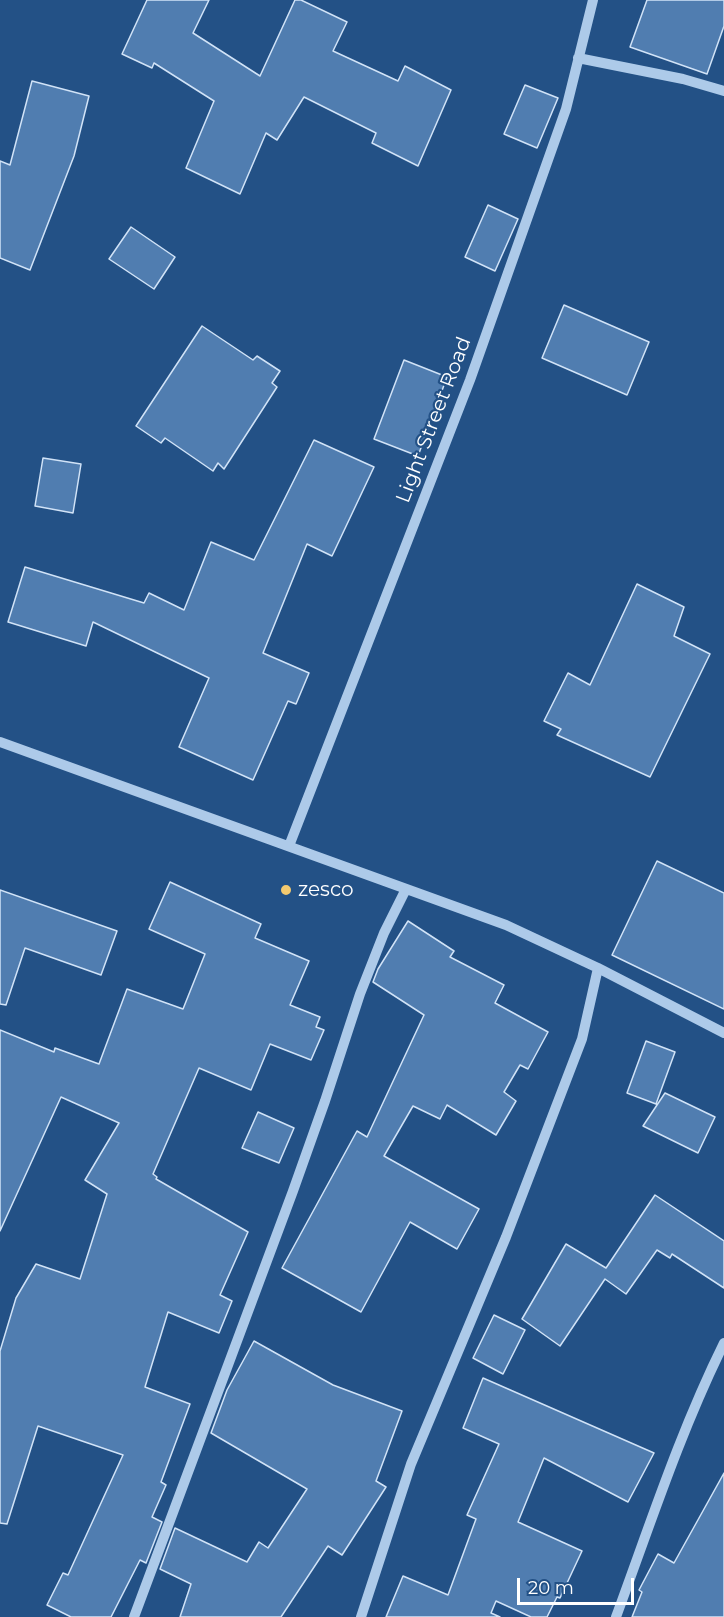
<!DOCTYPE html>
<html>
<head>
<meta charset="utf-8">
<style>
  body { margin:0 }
  #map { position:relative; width:724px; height:1617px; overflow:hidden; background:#235186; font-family:Montserrat,sans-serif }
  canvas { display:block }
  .scale { position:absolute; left:517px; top:1578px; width:117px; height:27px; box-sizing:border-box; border:3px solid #fff; border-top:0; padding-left:8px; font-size:18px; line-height:21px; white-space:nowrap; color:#fff; -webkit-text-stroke:4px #235186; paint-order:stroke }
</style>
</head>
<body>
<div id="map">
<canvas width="724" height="1617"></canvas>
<div class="scale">20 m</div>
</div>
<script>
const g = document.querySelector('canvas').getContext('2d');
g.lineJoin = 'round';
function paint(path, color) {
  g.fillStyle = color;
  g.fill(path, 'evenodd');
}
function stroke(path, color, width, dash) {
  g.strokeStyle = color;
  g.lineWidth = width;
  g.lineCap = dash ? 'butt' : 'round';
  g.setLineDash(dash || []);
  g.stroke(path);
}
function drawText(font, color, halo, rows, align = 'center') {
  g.font = font + ' Montserrat,sans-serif';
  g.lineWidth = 4.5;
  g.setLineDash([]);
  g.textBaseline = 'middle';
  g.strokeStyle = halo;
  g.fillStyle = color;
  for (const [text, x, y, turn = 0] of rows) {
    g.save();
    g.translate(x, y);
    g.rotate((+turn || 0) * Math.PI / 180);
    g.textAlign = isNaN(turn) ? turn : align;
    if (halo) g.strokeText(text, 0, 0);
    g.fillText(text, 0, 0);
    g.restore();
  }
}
const building = new Path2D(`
  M 147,0 L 209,0 L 193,33 L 260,76 L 295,0 L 301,0 L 347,22 L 333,51 L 398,81 L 405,66 L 451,90 L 418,166 L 372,143 L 376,133 L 304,97 L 277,140 L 266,133 L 240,194 L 186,168 L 214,101 L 154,63 L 152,68 L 122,54 Z
  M 647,0 L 724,0 L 724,26 L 707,74 L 630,47 Z
  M 32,81 L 89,96 L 74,156 L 30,270 L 0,258 L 0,161 L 10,165 Z
  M 525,85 L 558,98 L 537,148 L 504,134 Z
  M 488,205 L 518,219 L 495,271 L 465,257 Z
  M 131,227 L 175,257 L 154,289 L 109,259 Z
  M 564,305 L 649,342 L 627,395 L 542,358 Z
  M 202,326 L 253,360 L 257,356 L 280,371 L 272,383 L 277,387 L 224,469 L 218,463 L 213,471 L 165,438 L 161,443 L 136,426 Z
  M 404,360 L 447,377 L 418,456 L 374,439 Z
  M 314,440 L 374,467 L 332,556 L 307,544 L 263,653 L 309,673 L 296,704 L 288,701 L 253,780 L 179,747 L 209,678 L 93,622 L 86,646 L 8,622 L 25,567 L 144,603 L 149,593 L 184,610 L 211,542 L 254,560 Z
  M 43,458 L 81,464 L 73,513 L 35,506 Z
  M 637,584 L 684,607 L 674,636 L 710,654 L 650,777 L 557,735 L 561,729 L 544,721 L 568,673 L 590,685 Z
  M 657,861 L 724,893 L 724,1009 L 612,955 Z
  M 170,882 L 261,924 L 255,938 L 309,961 L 290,1005 L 320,1017 L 316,1027 L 324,1030 L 311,1060 L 270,1044 L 251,1090 L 199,1068 L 153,1174 L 157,1177 L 156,1179 L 248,1232 L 220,1295 L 232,1301 L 219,1333 L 168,1312 L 145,1387 L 190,1404 L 161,1482 L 166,1485 L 152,1517 L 162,1522 L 146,1563 L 140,1560 L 111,1617 L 71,1617 L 47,1605 L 63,1573 L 68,1575 L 123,1455 L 38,1426 L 7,1524 L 0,1523 L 0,1351 L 16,1298 L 36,1264 L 80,1279 L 107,1194 L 85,1180 L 119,1123 L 61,1097 L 0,1231 L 0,1030 L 54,1052 L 55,1048 L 99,1064 L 127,989 L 183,1009 L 205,954 L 149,929 Z
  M 0,890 L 117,931 L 101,975 L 25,948 L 6,1005 L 0,1004 Z
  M 408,921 L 454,951 L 450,957 L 504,985 L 495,1003 L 548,1032 L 528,1069 L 520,1065 L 504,1092 L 516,1101 L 496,1135 L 447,1105 L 440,1119 L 413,1106 L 384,1156 L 479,1209 L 457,1249 L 410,1222 L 361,1312 L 282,1268 L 357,1131 L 367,1137 L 424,1015 L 373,982 L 378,969 Z
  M 646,1041 L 675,1052 L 656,1104 L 627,1093 Z
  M 665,1093 L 715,1117 L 698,1153 L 643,1126 Z
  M 258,1112 L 294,1128 L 279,1163 L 242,1148 Z
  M 655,1195 L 724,1241 L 724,1288 L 672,1254 L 670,1258 L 657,1250 L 626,1294 L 605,1279 L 560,1346 L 522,1319 L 566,1244 L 606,1268 Z
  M 494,1315 L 525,1330 L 503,1374 L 473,1358 Z
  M 254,1341 L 333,1385 L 402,1411 L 376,1481 L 386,1487 L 342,1555 L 328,1546 L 281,1617 L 180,1617 L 191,1584 L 160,1569 L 175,1528 L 247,1562 L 259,1542 L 268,1548 L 307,1489 L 211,1433 L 227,1390 Z
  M 483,1378 L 654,1453 L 628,1502 L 544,1458 L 518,1522 L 582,1551 L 560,1598 L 557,1597 L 547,1617 L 531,1617 L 496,1601 L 491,1613 L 500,1617 L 386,1617 L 403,1576 L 448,1595 L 476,1519 L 467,1515 L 499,1444 L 463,1428 Z
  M 724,1473 L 724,1617 L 632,1617 L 642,1592 L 639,1590 L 658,1554 L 674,1563 Z`);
paint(building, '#507db0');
stroke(building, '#d1e3f7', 1.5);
stroke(new Path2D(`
  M 578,58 L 683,79 L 724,91
  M 0,742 L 506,925 L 598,968 L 724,1033
  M 289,846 L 470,380 L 566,109 L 593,0
  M 134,1617 L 293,1191 L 325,1101 L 360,994 L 384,933 L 406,889
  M 361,1617 L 411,1464 L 506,1237 L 582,1039 L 598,968
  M 616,1617 C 650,1525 680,1432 724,1343`), '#adcae9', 10);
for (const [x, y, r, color] of [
  [286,890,6,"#f4ca6f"]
]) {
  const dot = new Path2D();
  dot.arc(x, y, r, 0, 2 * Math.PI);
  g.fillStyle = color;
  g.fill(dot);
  stroke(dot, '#235186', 2);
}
drawText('20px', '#fff', '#235186', [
  ["Light Street Road",434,420,-69]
]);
drawText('20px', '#fff', '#235186', [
  ["zesco",298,890]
], 'left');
</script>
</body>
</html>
